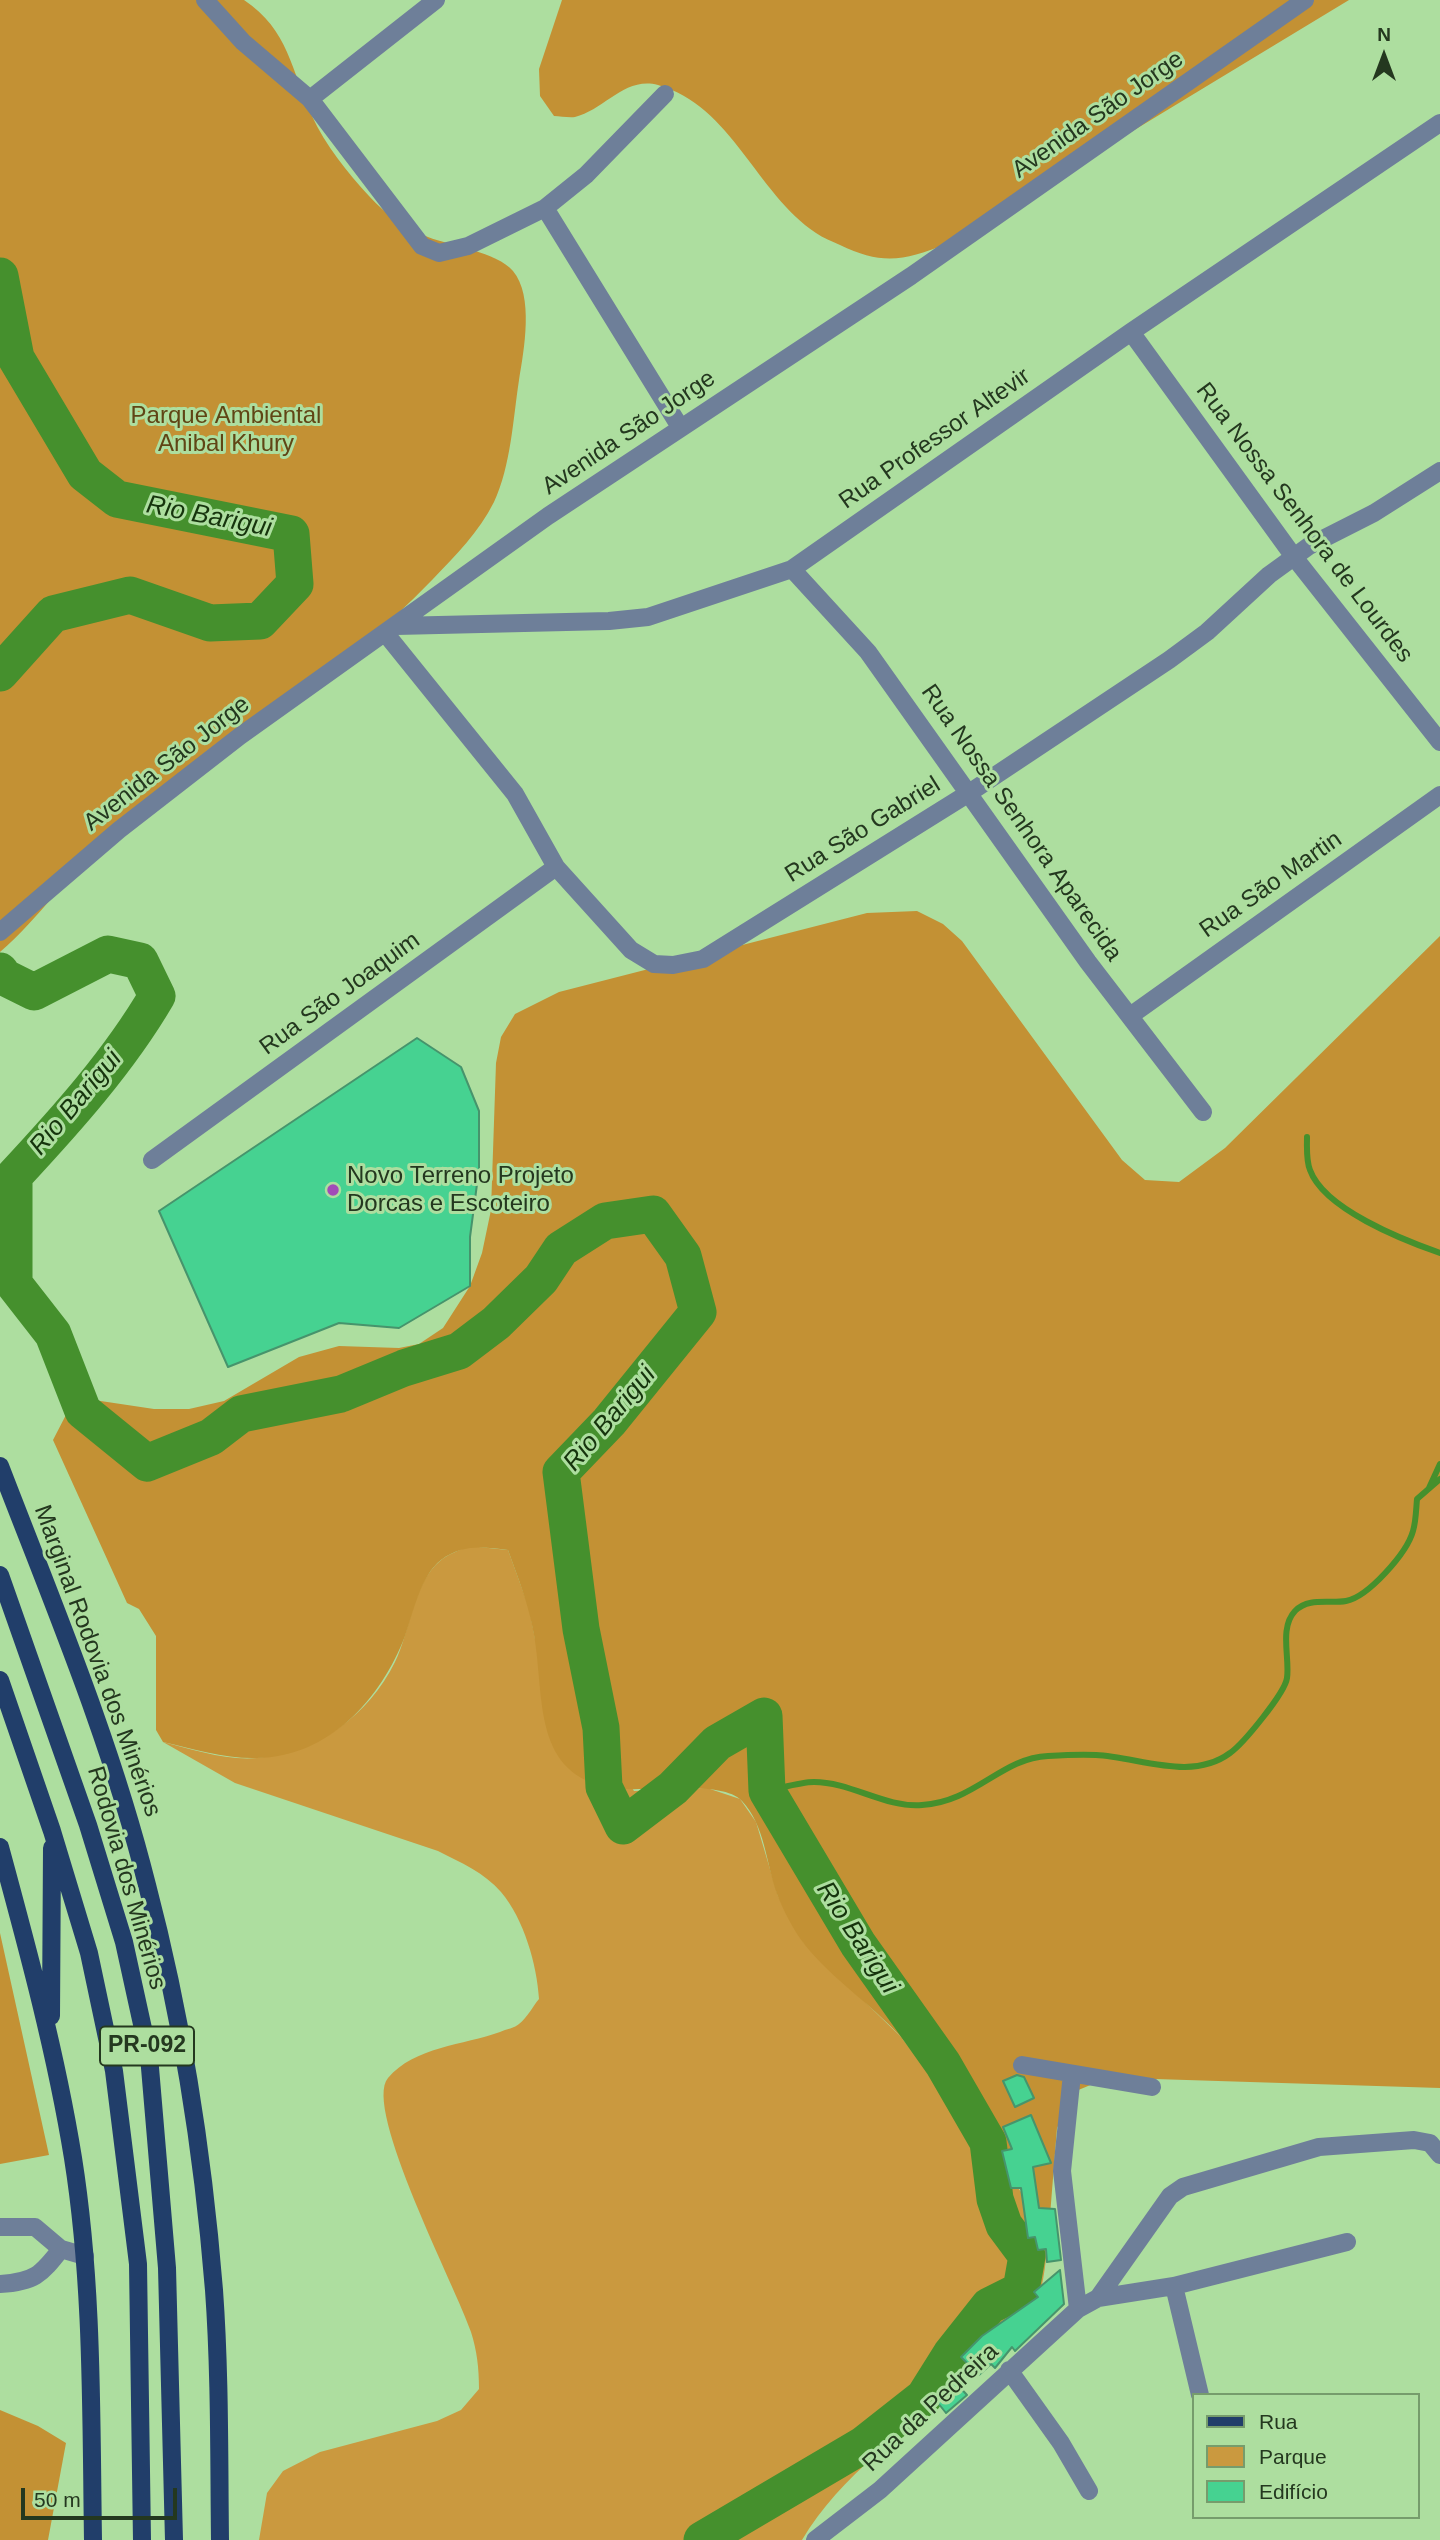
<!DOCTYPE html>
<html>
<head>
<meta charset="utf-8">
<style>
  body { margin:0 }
  #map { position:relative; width:1440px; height:2540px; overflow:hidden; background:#adde9f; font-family:Arial,sans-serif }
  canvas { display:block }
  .legend { position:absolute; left:1192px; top:2393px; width:228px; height:126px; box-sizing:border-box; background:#adde9f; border:2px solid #769c6c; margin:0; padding:9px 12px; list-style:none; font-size:21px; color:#24381f }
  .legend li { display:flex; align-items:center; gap:14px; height:35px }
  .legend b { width:35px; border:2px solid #769c6c }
  .north { position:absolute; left:1349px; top:21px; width:70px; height:70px; -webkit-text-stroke:5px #adde9f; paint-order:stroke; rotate:0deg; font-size:19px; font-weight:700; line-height:28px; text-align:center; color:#24381f }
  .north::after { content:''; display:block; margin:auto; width:24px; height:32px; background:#24381f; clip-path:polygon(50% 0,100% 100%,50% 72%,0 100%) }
  .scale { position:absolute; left:21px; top:2488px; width:156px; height:32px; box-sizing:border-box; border:4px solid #24381f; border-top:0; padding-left:9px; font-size:21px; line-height:24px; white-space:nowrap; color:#24381f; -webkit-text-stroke:5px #adde9f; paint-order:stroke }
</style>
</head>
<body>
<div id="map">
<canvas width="1440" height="2540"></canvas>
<ul class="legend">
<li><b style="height:9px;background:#213e6a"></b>Rua</li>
<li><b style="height:19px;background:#ca993f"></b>Parque</li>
<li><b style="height:19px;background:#46d291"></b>Edifício</li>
</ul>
<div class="north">N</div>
<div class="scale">50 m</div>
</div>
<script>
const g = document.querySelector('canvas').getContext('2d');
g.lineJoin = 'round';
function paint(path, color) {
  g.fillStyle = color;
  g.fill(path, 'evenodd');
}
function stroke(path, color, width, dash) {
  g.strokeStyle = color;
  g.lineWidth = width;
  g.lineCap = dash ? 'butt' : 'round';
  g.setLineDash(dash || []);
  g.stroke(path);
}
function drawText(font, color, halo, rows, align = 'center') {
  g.font = font + ' Arial,sans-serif';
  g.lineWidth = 6;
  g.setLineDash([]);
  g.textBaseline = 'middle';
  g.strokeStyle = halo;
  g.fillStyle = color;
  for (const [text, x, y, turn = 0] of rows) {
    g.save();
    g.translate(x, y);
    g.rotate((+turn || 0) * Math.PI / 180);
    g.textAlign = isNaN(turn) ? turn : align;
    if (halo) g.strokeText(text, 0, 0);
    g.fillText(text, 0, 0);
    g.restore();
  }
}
paint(new Path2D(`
  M 469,1546 L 508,1550 L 529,1608 L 535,1639 L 634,1791 L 707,1788 L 740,1799 L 756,1822 L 778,1896 L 804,1943 L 901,2037 L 1049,2228 C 1046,2256 1045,2291 1031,2317 C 1016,2343 985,2364 962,2384 C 905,2431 841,2475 802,2540 L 259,2540 L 267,2493 L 283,2471 L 320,2452 L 437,2421 L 461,2410 L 479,2389 C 479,2368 477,2351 471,2332 C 457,2289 362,2108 388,2078 C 414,2047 464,2045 500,2032 C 506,2029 515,2028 519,2024 C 527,2018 533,2006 539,1999 C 537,1965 524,1919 501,1892 C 485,1873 460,1862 438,1851 L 235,1783 L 163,1742 C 191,1749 227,1761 257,1758 C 318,1752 368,1716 395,1662 C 410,1632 413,1583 440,1561 C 448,1554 460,1550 469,1546 Z`), '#ca993f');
paint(new Path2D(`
  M 0,0 L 244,0 C 289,30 291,70 312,116 C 325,145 348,173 369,196 C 385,214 406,228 428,237 C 451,246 497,252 513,271 C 534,296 524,350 519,380 C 513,419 511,466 494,502 C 479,532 455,556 433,579 C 337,680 213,747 108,837 C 69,872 40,918 0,952 Z
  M 562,0 L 1349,0 L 946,244 C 905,261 881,265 840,245 C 832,241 823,238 816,233 C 756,193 732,106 658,85 C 625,76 604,110 575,117 C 569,118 560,116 554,116 L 540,96 L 539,69 Z
  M 917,911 L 943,924 L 962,941 L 1122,1160 L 1145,1180 L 1179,1182 L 1225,1148 L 1440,936 L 1440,2088 L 1155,2079 L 1100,2081 L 1076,2091 L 1057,2128 L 1049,2228 C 1001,2165 954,2093 900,2036 C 871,2004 832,1979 805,1945 C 794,1931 783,1910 777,1894 C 766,1864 765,1825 742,1801 C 721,1779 644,1793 613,1788 C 531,1776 545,1696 534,1635 C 529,1605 518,1578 508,1550 C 482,1547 463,1544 441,1560 C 421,1575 413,1613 405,1636 C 381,1699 329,1757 257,1758 C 226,1759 193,1749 163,1742 L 156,1730 L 156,1636 L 139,1609 L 127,1603 L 53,1440 L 68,1411 L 94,1400 L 154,1409 L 189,1409 L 224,1401 L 299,1357 L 339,1346 L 399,1348 L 419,1344 L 443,1328 L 470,1286 L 482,1253 L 491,1210 L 496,1063 L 501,1037 L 515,1014 L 559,992 L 867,913 Z
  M 0,1933 L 49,2155 L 0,2164 Z
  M 0,2410 L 38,2426 L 66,2443 L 48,2540 L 0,2540 Z`), '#c39134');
stroke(new Path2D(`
  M 1307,1137 C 1307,1148 1306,1160 1310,1170 C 1324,1209 1403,1240 1440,1253
  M 1429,1488 L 1440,1464
  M 767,1791 C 782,1788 800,1782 814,1782 C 851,1782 885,1808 922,1805 C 975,1802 1001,1758 1048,1756 C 1064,1755 1080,1754 1096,1755 C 1139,1757 1191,1782 1230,1753 C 1243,1744 1285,1693 1287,1678 C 1290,1658 1279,1628 1295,1611 C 1309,1597 1329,1604 1346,1601 C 1368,1597 1407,1553 1413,1531 C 1416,1521 1416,1510 1417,1499 L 1440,1479`), '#45902d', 6);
stroke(new Path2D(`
  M 0,276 L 16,358 L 85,474 L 117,499 L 291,534 L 295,584 L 260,621 L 210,623 L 130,595 L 53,614 L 0,673
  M 0,971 L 4,977 L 34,992 L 108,954 L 140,961 L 157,996 C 119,1061 66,1120 14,1176 L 14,1284 L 53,1334 L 83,1411 L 147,1463 L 211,1437 L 241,1414 L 341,1394 L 404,1368 L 459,1351 L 496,1323 L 541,1279 L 561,1249 L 605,1221 L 653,1214 L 683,1256 L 698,1312 L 609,1422 L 561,1472 L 581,1629 L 601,1728 L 604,1787 L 623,1826 L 673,1788 L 717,1743 L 764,1716 L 767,1791 L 858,1944 L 943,2064 L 988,2142 L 995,2199 L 1004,2225 L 1027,2256 L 1021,2290 L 989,2306 L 951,2354 L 924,2397 L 863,2445 L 702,2540`), '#45902d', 37);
const building = new Path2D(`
  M 417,1038 L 461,1067 L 479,1111 L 479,1169 L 470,1237 L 470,1286 L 399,1328 L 339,1323 L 228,1367 L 159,1211 Z
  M 1017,2075 L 1024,2077 L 1034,2098 L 1015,2107 L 1003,2081 Z
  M 1031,2115 L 1051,2163 L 1033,2167 L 1039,2208 L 1055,2209 L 1061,2260 L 1047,2262 L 1046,2249 L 1038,2250 L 1035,2237 L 1028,2238 L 1021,2188 L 1011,2188 L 1002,2151 L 1012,2149 L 1003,2127 Z
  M 1060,2270 L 1064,2304 L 1015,2351 L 1012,2347 L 995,2368 L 991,2364 L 979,2375 L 961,2357 L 982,2336 L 1038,2297 L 1034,2292 Z
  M 954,2381 L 967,2395 L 946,2413 L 934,2398 Z`);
paint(building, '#46d291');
stroke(building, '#46946c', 2);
stroke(new Path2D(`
  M 205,0 L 243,42 L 310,99 L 422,246 L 439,253 L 468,246 L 545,208 L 586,175 L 665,94
  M 310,99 L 436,0
  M 545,208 L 680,427
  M 1131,332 L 1294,557 L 1440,742
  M 792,569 L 868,652 L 1088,962 L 1203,1112
  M 396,626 L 609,621 L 648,617 L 792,569 L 1131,332 L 1440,123
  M 386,634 L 515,794 L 556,867 L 631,950 L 654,964 L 673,965 L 703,959 L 969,793 L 1169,660 L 1207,632 L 1269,575 L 1309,546 L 1374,513 L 1440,471
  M 0,932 L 119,830 L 240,736 L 548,516 L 911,276 L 1305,0
  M 1130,1016 L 1440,795
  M 152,1160 L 556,867
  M 1022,2065 L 1152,2087
  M 1072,2074 L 1062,2171 L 1078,2309
  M 0,2227 L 35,2227 L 61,2249 L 85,2256
  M 0,2284 C 34,2282 41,2275 61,2249
  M 1174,2286 L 1200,2395
  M 1098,2298 L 1170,2196 L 1183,2187 L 1319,2147 L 1414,2140 L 1430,2143 L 1440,2155
  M 1009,2370 L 1061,2443 L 1089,2491
  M 815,2540 L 880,2490 L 1078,2309 L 1098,2298 L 1174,2286 L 1347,2242`), '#6e7f99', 18);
stroke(new Path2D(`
  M 0,1466 C 53,1604 111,1741 147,1885 C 182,2018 203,2153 214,2290 C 220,2373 219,2457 220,2540
  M 0,1575 L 88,1825 L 124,1942 L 149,2056 L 167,2268 L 174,2540
  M 0,1680 L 52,1831 L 89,1953 L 114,2071 L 138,2264 L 142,2540
  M 0,1847 C 28,1950 56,2053 73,2158 C 93,2284 91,2413 93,2540
  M 51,2016 L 52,1848`), '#213e6a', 18);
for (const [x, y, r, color] of [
  [333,1190,7,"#a24bb8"]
]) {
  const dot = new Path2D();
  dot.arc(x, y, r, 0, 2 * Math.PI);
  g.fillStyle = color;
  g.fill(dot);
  stroke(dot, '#adde9f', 2.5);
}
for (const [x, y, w] of [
  [147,2046,94]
]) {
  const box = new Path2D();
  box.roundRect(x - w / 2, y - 19.5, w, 39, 5);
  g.fillStyle = '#adde9f';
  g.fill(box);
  stroke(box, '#24381f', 2);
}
drawText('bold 23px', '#24381f', null, [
  ["PR-092",147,2046]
]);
drawText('24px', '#24381f', '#adde9f', [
  ["Avenida São Jorge",1098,115,-35],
  ["Avenida São Jorge",629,433,-34],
  ["Rua Professor Altevir",935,439,-35],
  ["Rua Nossa Senhora de Lourdes",1304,523,53],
  ["Avenida São Jorge",167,764,-38],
  ["Rua Nossa Senhora Aparecida",1021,823,55],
  ["Rua São Gabriel",863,830,-32],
  ["Rua São Martin",1271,885,-35],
  ["Rua São Joaquim",340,994,-36],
  ["Marginal Rodovia dos Minérios",97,1661,70],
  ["Rodovia dos Minérios",126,1878,74],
  ["Rua da Pedreira",931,2408,-43]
]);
drawText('24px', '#604515', '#adde9f', [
  ["Parque Ambiental",226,416],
  ["Anibal Khury",226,444]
]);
drawText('24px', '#24381f', '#adde9f', [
  ["Novo Terreno Projeto",347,1176],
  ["Dorcas e Escoteiro",347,1204]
], 'left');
drawText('italic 26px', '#16340d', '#adde9f', [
  ["Rio Barigui",209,517,11],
  ["Rio Barigui",76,1103,-50],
  ["Rio Barigui",610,1419,-50],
  ["Rio Barigui",857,1938,57]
]);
</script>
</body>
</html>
